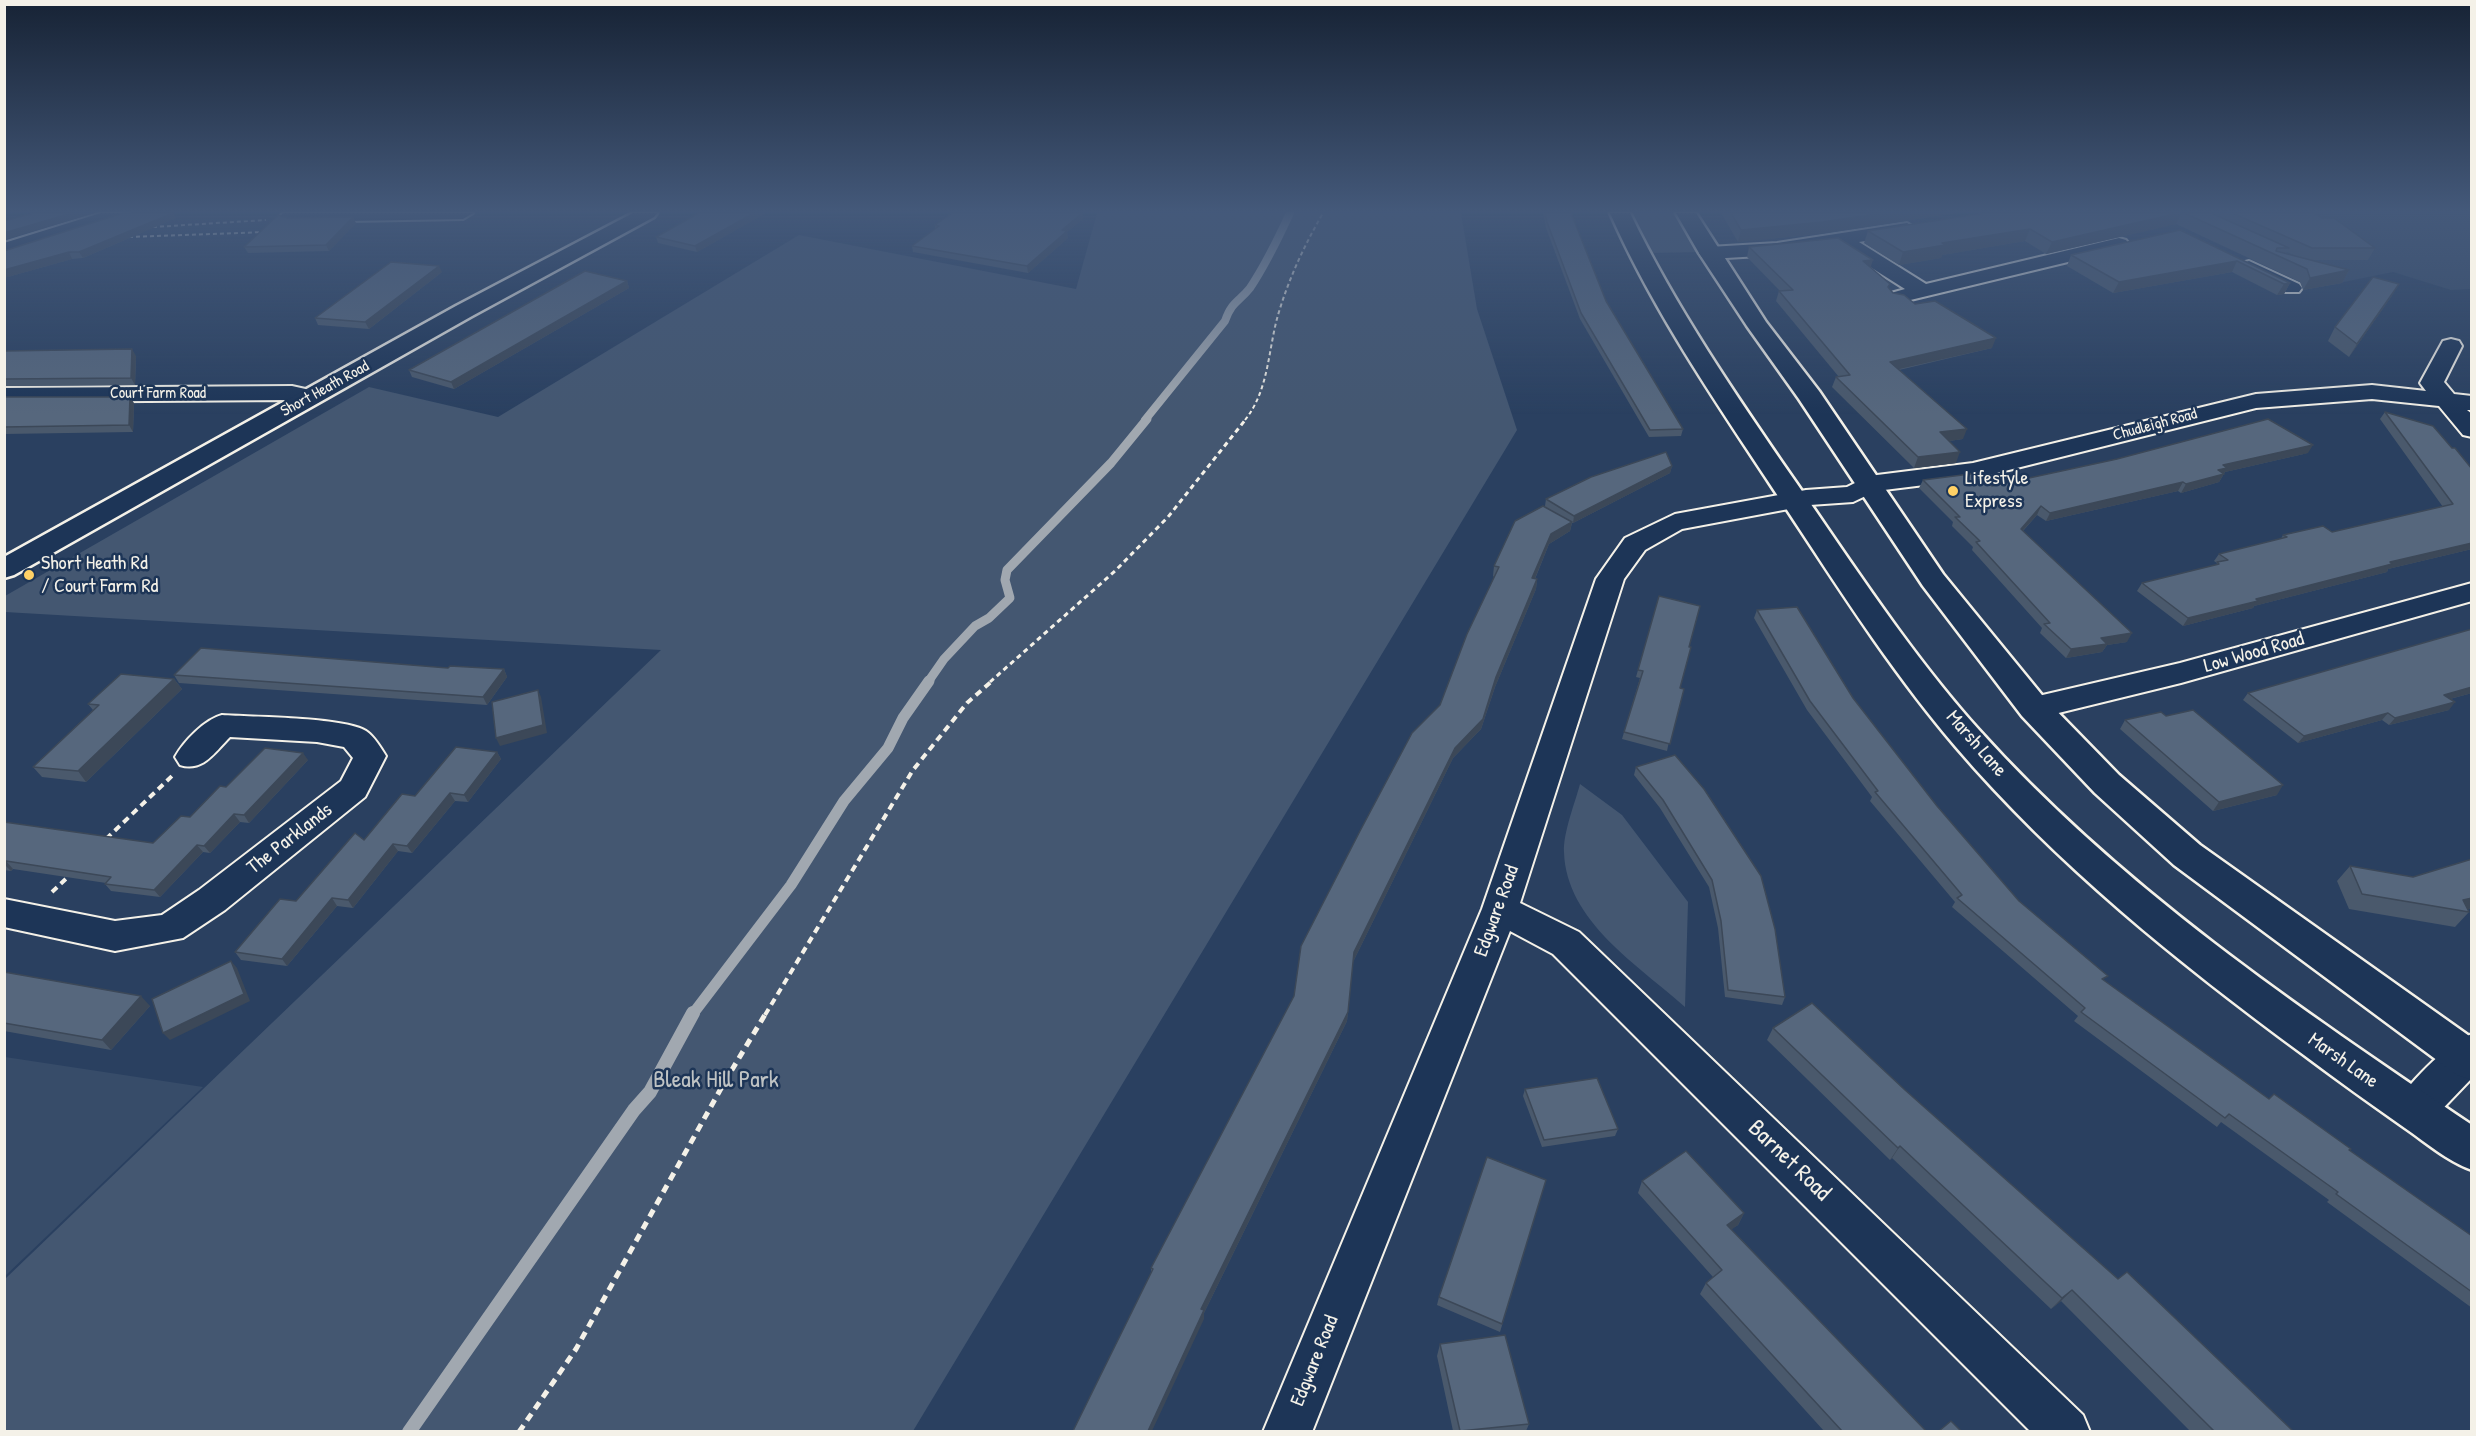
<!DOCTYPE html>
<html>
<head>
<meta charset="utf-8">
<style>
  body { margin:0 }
  #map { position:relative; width:2476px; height:1436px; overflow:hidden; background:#2a4060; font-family:"Patrick Hand",sans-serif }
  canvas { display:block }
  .frame { position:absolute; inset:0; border:6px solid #f4f1e8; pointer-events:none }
</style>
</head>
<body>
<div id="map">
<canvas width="2476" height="1436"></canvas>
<div class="frame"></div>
</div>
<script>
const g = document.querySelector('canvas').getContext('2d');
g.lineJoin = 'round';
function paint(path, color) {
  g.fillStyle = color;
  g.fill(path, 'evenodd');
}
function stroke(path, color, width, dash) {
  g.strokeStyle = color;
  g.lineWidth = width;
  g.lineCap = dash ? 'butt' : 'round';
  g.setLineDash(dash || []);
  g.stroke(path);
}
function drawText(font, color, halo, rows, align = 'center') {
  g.font = font + ' "Patrick Hand",sans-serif';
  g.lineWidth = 5;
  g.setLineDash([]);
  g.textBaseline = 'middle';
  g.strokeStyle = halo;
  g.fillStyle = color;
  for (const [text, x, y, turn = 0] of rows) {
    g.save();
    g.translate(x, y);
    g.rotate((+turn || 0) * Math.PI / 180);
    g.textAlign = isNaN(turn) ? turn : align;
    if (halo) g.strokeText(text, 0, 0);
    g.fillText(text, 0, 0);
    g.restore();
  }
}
paint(new Path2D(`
  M 2169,213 L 2471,213 L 2471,289 L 2451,290 L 2393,272 L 2324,286 Z
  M 5,1057 L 203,1087 L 5,1276 L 4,1057 Z`), '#374c69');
paint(new Path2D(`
  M 1097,213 L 1461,213 L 1477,309 L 1517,430 L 913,1431 L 5,1431 L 5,1279 L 661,650 L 5,612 L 5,596 L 369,387 L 498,417 L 799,235 L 1076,289 Z
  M 1628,213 L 1678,213 L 1701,252 L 1649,253 L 1644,250 Z
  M 1580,784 L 1622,815 L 1688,902 L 1685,1007 C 1638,965 1566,921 1564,852 C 1563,833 1575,803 1580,784 Z`), '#445771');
stroke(new Path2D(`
  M 1145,420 L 1225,321 C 1232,301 1239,302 1250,288 C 1266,264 1278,239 1290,213`), '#a1a8b0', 8);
stroke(new Path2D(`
  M 928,682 L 944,659 L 975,626 L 989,618 L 1010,598 L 1005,580 L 1007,570 L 1111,463 L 1147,419`), '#a1a8b0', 9);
stroke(new Path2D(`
  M 692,1015 L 791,885 L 844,801 L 888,748 L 903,718 L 929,681`), '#a1a8b0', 11);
stroke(new Path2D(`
  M 409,1432 L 634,1110 L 650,1092 L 693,1013`), '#a1a8b0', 14);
const minor = new Path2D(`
  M 101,213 L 129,213 L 126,217 L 4,256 L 4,243 Z
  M 283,213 L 473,213 L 463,219 L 290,222 L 283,220 L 280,216 Z
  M 1907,223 L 1917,229 L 1914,233 L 1859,242 L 1926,284 L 2119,238 L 2126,240 L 2129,244 L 2126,248 L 1898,303 L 1891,301 L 1887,297 L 1891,293 L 1905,289 L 1837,246 L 1777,255 L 1709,259 L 1702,257 L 1699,253 L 1702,249 L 1709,247 L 1777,243 Z
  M 2249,261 L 2299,284 L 2302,288 L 2299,292 L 2285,292 L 2242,271 L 2239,267 L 2242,263 Z
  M 2451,339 L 2459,341 L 2462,346 L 2444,382 L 2454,394 L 2472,396 L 2472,410 L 2467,410 L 2472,414 L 2472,437 L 2463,435 L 2439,406 L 2372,399 L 2256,408 L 1973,479 L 1876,491 L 1853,502 L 1810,505 L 1682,529 L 1645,550 L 1624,579 L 1520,903 L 1579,932 L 2083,1415 L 2090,1432 L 2031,1432 L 1553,954 L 1510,931 L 1312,1432 L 1263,1432 L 1482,909 L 1596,579 L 1625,538 L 1675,514 L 1806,490 L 1847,487 L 1869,476 L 1973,463 L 2256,394 L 2372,385 L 2426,391 L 2420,383 L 2443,341 Z
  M 292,386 L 319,392 L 323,397 L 319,402 L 311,404 L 292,400 L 4,402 L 4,388 Z
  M 2472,583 L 2472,601 L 2181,683 L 2034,719 L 2023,715 L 2018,708 L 2023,701 L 2034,697 L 2180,663 Z
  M 222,715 C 250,717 345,717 366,731 C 374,736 381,748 386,756 L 365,797 L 225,910 L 183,938 L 115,951 L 4,927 L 4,899 L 115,921 L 162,915 L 199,890 L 341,781 L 353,758 L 344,747 L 317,742 L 230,737 C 214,753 203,772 180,765 L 175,757 C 184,741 204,720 222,715 Z
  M 2472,1034 L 2472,1078 L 2429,1123 L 2414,1128 L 2399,1123 L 2393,1110 C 2404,1087 2447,1043 2472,1034 Z`);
const tertiary = new Path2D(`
  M 633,213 L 657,213 L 654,217 L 472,316 L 14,575 L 4,578 L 4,557 L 456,306 Z`);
const secondary = new Path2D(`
  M 1610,213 L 1630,213 C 1676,308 1735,394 1795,481 C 1854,566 1910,653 1979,730 C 2121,888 2297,1007 2472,1125 L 2472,1170 C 2447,1161 2427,1143 2405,1128 C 2371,1104 2337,1080 2304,1055 C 2179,963 2057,865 1956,747 C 1886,665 1829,573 1770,484 C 1712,396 1653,310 1610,213 Z
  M 1676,213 L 1696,213 L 1766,322 L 1819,391 L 1943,574 L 2046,700 L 2119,775 L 2200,845 L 2472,1038 L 2472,1080 L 2457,1075 L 2174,865 L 2095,793 L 2022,716 L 1923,586 L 1799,399 L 1747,326 L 1699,253 Z`);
stroke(minor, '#f4f1e8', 4);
stroke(tertiary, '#f4f1e8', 5);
stroke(secondary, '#f4f1e8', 5);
stroke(new Path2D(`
  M 153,227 L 266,220
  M 129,237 L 265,232
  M 1245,420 C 1269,390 1268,350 1278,315 C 1289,278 1304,246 1323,213`), '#f4f1e8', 2, [4, 3]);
stroke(new Path2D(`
  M 990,682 L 1115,571 L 1168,517 L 1246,419`), '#f4f1e8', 3, [5, 4]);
stroke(new Path2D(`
  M 106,839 L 172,776
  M 52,892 L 71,874
  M 765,1015 L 913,770 L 967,703 L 992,681`), '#f4f1e8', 4, [7, 5]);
stroke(new Path2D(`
  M 519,1432 L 576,1349 L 724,1083 L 766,1013`), '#f4f1e8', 5, [8, 6]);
paint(minor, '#1d3557');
paint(tertiary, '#1d3557');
paint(secondary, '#1d3557');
paint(new Path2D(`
  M 173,213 L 176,218 L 83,258 L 72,259 L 4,278 Z
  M 699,213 L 766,213 L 697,252 L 658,243 L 656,237 Z
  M 1543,213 L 1571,213 L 1606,301 L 1683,429 L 1681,436 L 1649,437 L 1580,319 L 1546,228 Z
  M 1721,213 L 1957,213 L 1819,234 L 1738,242 Z
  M 1985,213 L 2314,213 L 2322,218 L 2375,248 L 2368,260 L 2310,260 L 2349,270 L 2342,283 L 2303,290 L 2300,282 L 2176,224 L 2046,254 L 2025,241 L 1942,255 L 1941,258 L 1899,265 L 1864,243 L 1868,231 ZM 2287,252 L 2298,257 L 2286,253 Z
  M 287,218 L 356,223 L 329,251 L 248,253 L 244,247 Z
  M 1083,219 L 1067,232 L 1068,238 L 1028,273 L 913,252 L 912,246 L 935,229 L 935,225 Z
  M 2180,230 L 2290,283 L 2284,294 L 2277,295 L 2232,272 L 2113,293 L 2067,266 L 2071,255 Z
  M 1749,247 L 1871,267 L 1893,293 L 1992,348 L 1899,370 L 1963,439 L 1949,441 L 1956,463 L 1914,468 L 1832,387 L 1836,377 L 1839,377 L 1776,301 L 1779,291 L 1780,291 L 1747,257 Z
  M 442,272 L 369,329 L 318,325 L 315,318 Z
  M 627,281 L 629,288 L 454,389 L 412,377 L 409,370 Z
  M 2399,284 L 2391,297 L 2349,357 L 2328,341 L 2335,327 Z
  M 4,351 L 136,356 L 135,385 L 4,386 Z
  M 4,397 L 134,403 L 133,432 L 4,434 Z
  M 2385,412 L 2433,426 L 2472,549 L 2388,569 L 2387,572 L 2254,606 L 2253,608 L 2183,626 L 2137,591 L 2142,583 L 2216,565 L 2217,563 L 2214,561 L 2219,554 L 2281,539 L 2283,535 L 2332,532 L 2443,507 L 2380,419 Z
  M 2308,453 L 2225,472 L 2219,482 L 2181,493 L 2178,491 L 2046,521 L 2037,515 L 2023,531 L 2127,642 L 2107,645 L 2102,652 L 2066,658 L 2040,633 L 2042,628 L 1972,550 L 1973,547 L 1952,526 L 1953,522 L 1919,488 L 1923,480 L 1992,486 Z
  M 1672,466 L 1670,473 L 1573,523 L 1572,523 L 1570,531 L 1549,544 L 1535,579 L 1537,579 L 1536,589 L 1495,687 L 1481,729 L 1453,758 L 1353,962 L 1347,1021 L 1204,1313 L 1204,1319 L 1151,1272 L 1151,1268 L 1294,996 L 1440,705 L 1494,577 L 1493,576 L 1494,566 L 1545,506 L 1546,499 Z
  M 1659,596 L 1689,647 L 1667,751 L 1622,739 L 1640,678 L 1636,677 Z
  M 1757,610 L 1853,698 L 1937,806 L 2019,901 L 2104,981 L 2269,1099 L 2349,1150 L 2472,1236 L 2472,1308 L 2327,1202 L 2329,1200 L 2221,1122 L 2217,1127 L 2074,1021 L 2078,1016 L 1952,907 L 1955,902 L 1870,801 L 1872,797 L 1807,710 L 1754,618 Z
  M 2472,629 L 2472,693 L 2450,699 L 2449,710 L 2389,725 L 2382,720 L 2298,743 L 2243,700 L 2248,693 Z
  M 448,668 L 504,669 L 507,677 L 487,705 L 179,683 L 174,675 Z
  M 174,679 L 182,689 L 86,782 L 42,777 L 33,767 L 93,710 L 88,704 Z
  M 2166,716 L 2277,795 L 2213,811 L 2120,729 L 2125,720 Z
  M 497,752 L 501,759 L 468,802 L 455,801 L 412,853 L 398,851 L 353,908 L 337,906 L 287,966 L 241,960 L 235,952 L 296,901 L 364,840 Z
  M 308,760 L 249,823 L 240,822 L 210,853 L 203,852 L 160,897 L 111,891 L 105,884 L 106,883 L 13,869 L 11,871 L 4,870 L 4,822 L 153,843 L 190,817 L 226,787 Z
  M 1636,767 L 1704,789 L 1785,997 L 1782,1005 L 1725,997 L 1718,928 L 1709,887 L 1660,808 L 1634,775 Z
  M 2472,859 L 2472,908 L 2468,909 L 2469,912 L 2455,927 L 2349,909 L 2337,881 L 2350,866 L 2413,877 Z
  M 4,972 L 150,1006 L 111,1050 L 4,1031 Z
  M 1773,1028 L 1905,1090 L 2118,1279 L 2293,1431 L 2190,1431 L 2061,1301 L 2051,1309 L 1892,1158 L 1890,1160 L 1767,1040 Z
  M 1525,1089 L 1618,1129 L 1615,1136 L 1542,1147 L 1523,1096 Z
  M 1546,1180 L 1500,1332 L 1437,1305 L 1439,1297 Z
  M 1642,1181 L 1744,1213 L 1738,1225 L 1731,1229 L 1926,1431 L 1824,1431 L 1700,1294 L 1706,1283 L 1713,1277 L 1638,1193 Z
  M 1440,1344 L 1529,1424 L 1526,1431 L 1453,1431 L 1437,1356 Z`), '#4a596c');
paint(new Path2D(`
  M 72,213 L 95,213 L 4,240 L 4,233 Z
  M 173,213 L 176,218 L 83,258 L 79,252 Z
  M 754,213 L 766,213 L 697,252 L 695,246 Z
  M 1083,213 L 1083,219 L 1067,232 L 1068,238 L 1028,273 L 1027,266 L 1062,230 Z
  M 1883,213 L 1957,213 L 1819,234 L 1738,242 L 1741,230 Z
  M 2179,213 L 2182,213 L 2176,224 L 2046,254 L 2052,242 Z
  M 353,217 L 356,223 L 329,251 L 326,245 Z
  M 2030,229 L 2025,241 L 1942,255 L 1941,258 L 1899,265 L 1903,252 L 1942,243 Z
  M 69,252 L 72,259 L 4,278 L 4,270 Z
  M 1873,260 L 1870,269 L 1863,261 Z
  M 2237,261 L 2232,272 L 2113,293 L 2119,282 Z
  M 439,266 L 442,272 L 369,329 L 365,322 Z
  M 2349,270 L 2342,283 L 2303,290 L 2310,278 Z
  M 627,281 L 629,288 L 454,389 L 451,382 Z
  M 2290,283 L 2284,294 L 2277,295 L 2284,284 Z
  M 2399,284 L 2391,297 L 2349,357 L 2357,344 Z
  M 1996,338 L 1992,348 L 1886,372 L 1890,362 Z
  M 132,349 L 136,356 L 135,385 L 131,378 Z
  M 130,397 L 134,403 L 133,432 L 129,425 Z
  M 1967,429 L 1963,439 L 1935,443 L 1940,432 Z
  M 2313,445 L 2308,453 L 2225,472 L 2219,482 L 2181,493 L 2186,484 L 2223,465 Z
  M 1960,452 L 1956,463 L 1914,468 L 1918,457 Z
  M 1672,466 L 1670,473 L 1573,523 L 1574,516 Z
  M 2183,482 L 2178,491 L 2046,521 L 2050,513 Z
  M 2041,506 L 2037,515 L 2017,537 L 2021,529 Z
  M 1572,522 L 1570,531 L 1549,544 L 1531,588 L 1532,578 L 1551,534 Z
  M 2472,543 L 2472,549 L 2388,569 L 2387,572 L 2254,606 L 2253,608 L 2183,626 L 2188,618 L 2390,562 Z
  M 1537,579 L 1536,589 L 1495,687 L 1481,729 L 1453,758 L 1353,962 L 1347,1021 L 1204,1313 L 1204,1319 L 1152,1431 L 1148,1431 L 1354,952 L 1455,748 L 1496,677 Z
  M 2132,633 L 2127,642 L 2107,645 L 2102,652 L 2066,658 L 2071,649 L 2101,638 Z
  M 504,669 L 507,677 L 487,705 L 483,697 Z
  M 174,679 L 182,689 L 86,782 L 78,771 Z
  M 2472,687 L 2472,693 L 2438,702 L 2444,695 Z
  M 538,690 L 541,697 L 547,733 L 500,746 L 496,738 Z
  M 2455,702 L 2449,710 L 2389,725 L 2395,718 Z
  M 2388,713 L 2382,720 L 2298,743 L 2304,736 Z
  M 497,752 L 501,759 L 468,802 L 464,795 Z
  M 303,753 L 308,760 L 249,823 L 244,815 Z
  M 2283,785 L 2277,795 L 2213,811 L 2219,802 Z
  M 450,793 L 455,801 L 412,853 L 407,846 Z
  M 234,814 L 240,822 L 210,853 L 204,846 Z
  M 393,844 L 398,851 L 353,908 L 348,900 Z
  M 197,845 L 203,852 L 160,897 L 154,890 Z
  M 6,861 L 13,869 L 11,871 L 4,864 Z
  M 332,898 L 337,906 L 287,966 L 282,959 Z
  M 2472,898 L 2472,908 L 2462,911 L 2463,900 Z
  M 231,961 L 237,968 L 250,1001 L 170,1040 L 163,1033 Z
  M 141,996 L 150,1006 L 111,1050 L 102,1040 Z
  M 1900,1146 L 1892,1158 L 1890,1160 L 1898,1148 Z
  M 1744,1213 L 1738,1225 L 1721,1237 L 1727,1225 Z
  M 2072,1290 L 2061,1301 L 2051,1309 L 2062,1298 Z`), '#3c4858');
const building = new Path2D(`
  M 34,213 L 72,213 L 4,233 L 4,221 Z
  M 123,213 L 173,213 L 79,252 L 69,252 L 4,270 L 4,251 Z
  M 699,213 L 754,213 L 695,246 L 656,237 Z
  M 952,213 L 1082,213 L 1062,230 L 1067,231 L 1027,266 L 912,246 L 939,226 L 935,225 Z
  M 1545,213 L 1571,213 L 1606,301 L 1683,429 L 1650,430 L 1581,313 L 1547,222 Z
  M 1731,213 L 1883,213 L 1822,222 L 1741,230 Z
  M 1985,213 L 2179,213 L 2052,242 L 2030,229 L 1942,243 L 1945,245 L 1903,252 L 1868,231 Z
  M 2184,213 L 2211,213 L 2289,248 L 2277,248 L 2276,251 L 2349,270 L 2310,278 L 2307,269 Z
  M 2232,213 L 2314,213 L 2322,218 L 2334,218 L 2375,248 L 2312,248 Z
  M 278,215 L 287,218 L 353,217 L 326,245 L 244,247 Z
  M 2180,230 L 2290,283 L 2284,284 L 2237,261 L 2119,282 L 2071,255 Z
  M 1838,238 L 1873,260 L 1863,261 L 1890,284 L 1888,287 L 1893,293 L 1904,295 L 1915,304 L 1935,301 L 1996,338 L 1890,362 L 1967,429 L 1940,432 L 1960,452 L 1918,457 L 1836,377 L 1850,375 L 1779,291 L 1793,290 L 1749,247 Z
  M 391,262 L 439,266 L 365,322 L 315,318 Z
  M 585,271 L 627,281 L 451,382 L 409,370 Z
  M 2373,277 L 2399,284 L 2357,344 L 2335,327 Z
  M 132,349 L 131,378 L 4,379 L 4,351 Z
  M 4,397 L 130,397 L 129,425 L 4,427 Z
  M 2385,412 L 2433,426 L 2452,448 L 2455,448 L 2472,469 L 2472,543 L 2390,562 L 2392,564 L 2256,599 L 2258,601 L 2188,618 L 2142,583 L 2219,564 L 2217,562 L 2228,560 L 2219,554 L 2287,537 L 2283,535 L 2323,526 L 2332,532 L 2453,504 Z
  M 2268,419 L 2313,445 L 2223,465 L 2227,468 L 2218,470 L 2224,474 L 2186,484 L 2183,482 L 2050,513 L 2041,506 L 2021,529 L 2132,633 L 2101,638 L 2107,644 L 2071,649 L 2044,624 L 2050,623 L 1976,542 L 1980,541 L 1955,517 L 1960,517 L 1923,480 L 1978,473 L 1992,486 L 2117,459 Z
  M 1666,452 L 1672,466 L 1574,516 L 1546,499 L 1591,477 Z
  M 1543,506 L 1572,522 L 1551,534 L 1532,578 L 1537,579 L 1496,677 L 1483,719 L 1455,748 L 1354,952 L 1348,1012 L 1201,1309 L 1204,1310 L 1148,1431 L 1073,1431 L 1153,1269 L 1151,1268 L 1294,996 L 1301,946 L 1360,831 L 1412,733 L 1440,705 L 1467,634 L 1499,567 L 1494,566 L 1515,521 Z
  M 1659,596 L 1700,606 L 1689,647 L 1691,647 L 1680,688 L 1684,689 L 1670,744 L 1624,732 L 1643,671 L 1638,670 Z
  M 1797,607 L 1853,698 L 1937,806 L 2019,901 L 2108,976 L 2102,979 L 2269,1099 L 2274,1094 L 2351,1149 L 2349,1150 L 2472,1236 L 2472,1292 L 2336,1194 L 2338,1192 L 2229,1114 L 2225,1118 L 2081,1012 L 2085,1008 L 1957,898 L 1962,895 L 1875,792 L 1878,791 L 1810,701 L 1757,610 Z
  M 2472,629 L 2472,687 L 2444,695 L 2455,702 L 2395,718 L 2388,713 L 2304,736 L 2248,693 Z
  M 201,648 L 448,668 L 450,666 L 504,669 L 483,697 L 174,675 Z
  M 121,674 L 174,679 L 78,771 L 33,767 L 99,705 L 88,704 Z
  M 538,690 L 543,725 L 496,738 L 492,702 Z
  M 2193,710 L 2283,785 L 2219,802 L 2125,720 L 2161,712 L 2166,716 Z
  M 456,747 L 497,752 L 464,795 L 450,793 L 407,846 L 393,844 L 348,900 L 332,898 L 282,959 L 235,952 L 280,899 L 296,901 L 355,833 L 364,840 L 402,794 L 415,796 Z
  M 265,748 L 303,753 L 244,815 L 234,814 L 204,846 L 197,845 L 154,890 L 105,884 L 111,877 L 6,861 L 4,863 L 4,822 L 153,843 L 181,816 L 190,817 L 220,786 L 226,787 Z
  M 1675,755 L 1704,789 L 1761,876 L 1775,929 L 1785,997 L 1728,990 L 1721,921 L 1712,880 L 1663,800 L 1636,767 Z
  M 2472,859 L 2472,898 L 2463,900 L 2469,912 L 2362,894 L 2350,866 L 2413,877 Z
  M 231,961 L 244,994 L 163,1033 L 152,999 Z
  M 4,972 L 141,996 L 102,1040 L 4,1023 Z
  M 1812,1003 L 1905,1090 L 2118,1279 L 2127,1272 L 2293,1431 L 2214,1431 L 2072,1290 L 2062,1298 L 1900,1146 L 1898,1148 L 1773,1028 Z
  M 1597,1078 L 1618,1129 L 1544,1140 L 1525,1089 Z
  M 1686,1151 L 1744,1213 L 1727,1225 L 1926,1431 L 1842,1431 L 1706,1283 L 1722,1270 L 1642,1181 Z
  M 1487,1157 L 1546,1180 L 1502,1324 L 1439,1297 Z
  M 1505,1335 L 1529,1424 L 1460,1431 L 1440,1344 Z
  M 1951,1421 L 1961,1431 L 1939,1431 Z`);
paint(building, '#56677d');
stroke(building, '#3c4858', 1.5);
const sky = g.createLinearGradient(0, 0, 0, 414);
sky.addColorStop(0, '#172335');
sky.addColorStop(0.51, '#44597a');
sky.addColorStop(1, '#44597a00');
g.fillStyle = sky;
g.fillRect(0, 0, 2476, 414);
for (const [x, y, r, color] of [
  [1953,491,6,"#ffd166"],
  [29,575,6,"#ffd166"]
]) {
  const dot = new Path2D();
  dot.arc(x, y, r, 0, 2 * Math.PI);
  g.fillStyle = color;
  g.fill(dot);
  stroke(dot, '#1d3557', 2);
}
drawText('16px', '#f4f1e8', '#1d3557', [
  ["Short Heath Road",325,389,-29],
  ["Court Farm Road",158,394],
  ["Chudleigh Road",2155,425,-15]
]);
drawText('20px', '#f4f1e8', '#1d3557', [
  ["Lifestyle",1965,479],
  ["Express",1965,502],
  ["Short Heath Rd",41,564],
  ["/ Court Farm Rd",41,587]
], 'left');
drawText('20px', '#f4f1e8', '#1d3557', [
  ["Low Wood Road",2254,653,-16],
  ["Marsh Lane",1976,744,49],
  ["The Parklands",290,839,-38],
  ["Edgware Road",1497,911,-70],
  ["Marsh Lane",2343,1061,35],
  ["Edgware Road",1315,1361,-68]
]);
drawText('24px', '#bfc3c4', '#1d3557', [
  ["Bleak Hill Park",716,1081]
]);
drawText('24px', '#f4f1e8', '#1d3557', [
  ["Barnet Road",1789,1161,44]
]);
</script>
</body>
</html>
